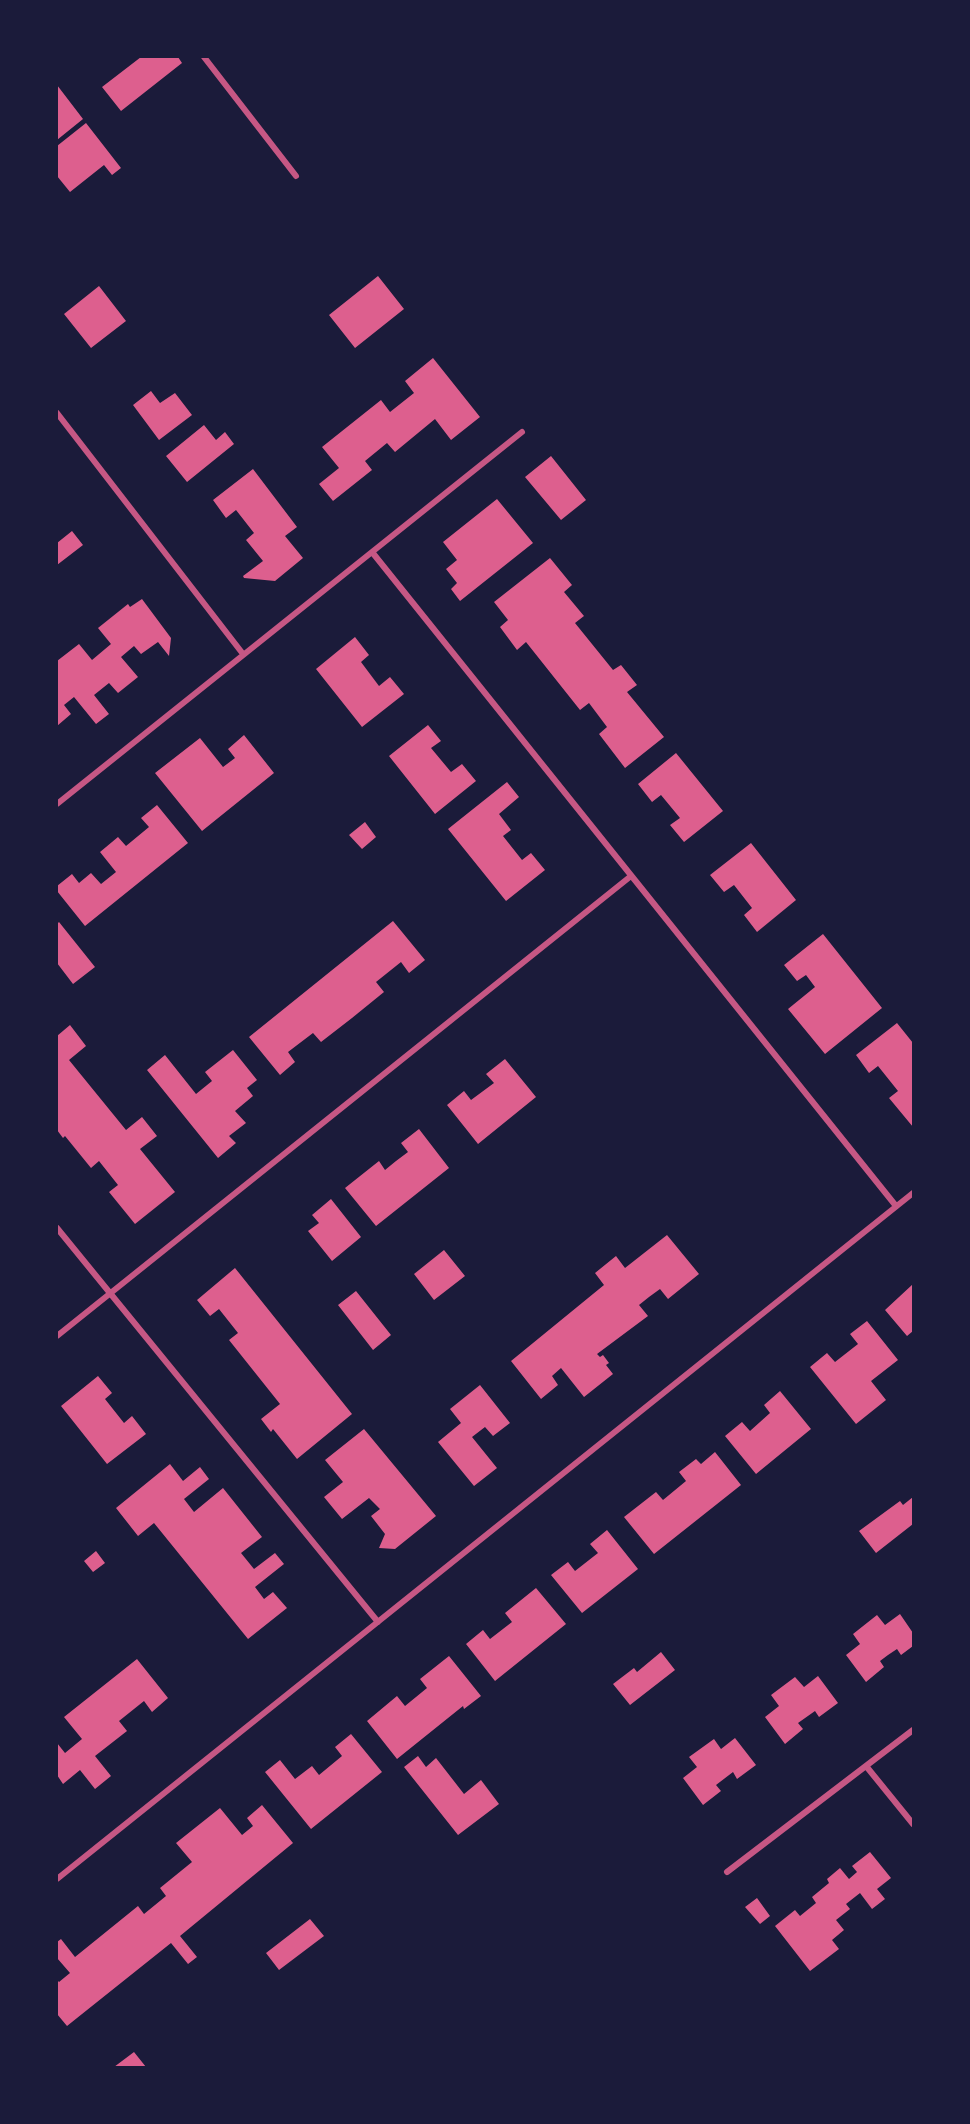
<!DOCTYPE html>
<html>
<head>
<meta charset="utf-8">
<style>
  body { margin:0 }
  #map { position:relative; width:970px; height:2124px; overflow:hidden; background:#1b1b3a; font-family:"Roboto Condensed",sans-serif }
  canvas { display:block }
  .frame { position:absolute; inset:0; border:58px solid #1b1b3a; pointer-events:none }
</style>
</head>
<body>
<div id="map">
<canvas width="970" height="2124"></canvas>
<div class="frame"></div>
</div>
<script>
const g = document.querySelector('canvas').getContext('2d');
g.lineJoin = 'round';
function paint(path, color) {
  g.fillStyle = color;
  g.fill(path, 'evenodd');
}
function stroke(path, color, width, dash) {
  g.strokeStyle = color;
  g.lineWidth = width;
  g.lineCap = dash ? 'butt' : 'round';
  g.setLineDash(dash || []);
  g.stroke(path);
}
paint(new Path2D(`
  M 141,57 L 178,57 L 182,63 L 121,111 L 102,87 Z
  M 57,85 L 83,119 L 57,140 Z
  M 86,123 L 121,168 L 112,175 L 104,165 L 70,192 L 57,176 L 57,146 Z
  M 378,276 L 404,309 L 355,348 L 329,315 Z
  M 99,286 L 126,321 L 91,348 L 64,314 Z
  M 433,358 L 480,417 L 451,440 L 435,419 L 395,452 L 387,443 L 365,461 L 372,470 L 333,501 L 319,484 L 339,468 L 322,447 L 381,400 L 390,412 L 414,393 L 405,381 Z
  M 151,391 L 160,403 L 175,393 L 192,415 L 159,440 L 133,405 Z
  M 204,425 L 216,440 L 225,432 L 234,444 L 187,482 L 166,456 Z
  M 551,456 L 586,500 L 561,520 L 525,477 Z
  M 253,469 L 297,527 L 285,536 L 303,558 L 275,581 L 244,578 L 243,576 L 263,561 L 246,540 L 254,533 L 236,510 L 226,518 L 213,500 Z
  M 497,499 L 533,543 L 460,601 L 451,589 L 457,583 L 446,569 L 457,560 L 443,542 Z
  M 72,531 L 83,545 L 57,565 L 57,543 Z
  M 550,558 L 572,585 L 564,592 L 584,616 L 575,623 L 613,670 L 621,665 L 637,685 L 627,692 L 664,737 L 625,768 L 599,734 L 607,727 L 589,703 L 580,710 L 526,642 L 517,650 L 500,627 L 508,620 L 494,602 Z
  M 142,599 L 171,638 L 169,656 L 158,642 L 141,654 L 134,646 L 121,657 L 138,677 L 118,693 L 109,683 L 94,695 L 109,714 L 96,724 L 74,697 L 64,705 L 71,714 L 57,726 L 57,661 L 79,644 L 92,660 L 111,644 L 98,628 L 128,604 L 130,607 Z
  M 355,637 L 369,655 L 361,662 L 379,686 L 390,677 L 404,694 L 362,727 L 316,669 Z
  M 428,725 L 441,741 L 431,748 L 451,772 L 462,764 L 476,781 L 435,814 L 389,756 Z
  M 244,735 L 274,773 L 202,831 L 155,773 L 200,738 L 223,767 L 235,758 L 228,749 Z
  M 676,753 L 723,811 L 684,842 L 670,825 L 680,818 L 661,795 L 652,802 L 638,784 Z
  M 507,782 L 519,797 L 499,814 L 511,830 L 503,836 L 522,860 L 531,853 L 545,870 L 506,901 L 448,829 Z
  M 157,805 L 188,843 L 85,926 L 57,891 L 57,886 L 72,874 L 79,883 L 91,873 L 101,884 L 116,872 L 100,852 L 118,837 L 126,846 L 149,827 L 141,818 Z
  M 365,822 L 376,837 L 362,849 L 349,835 Z
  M 751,843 L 796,900 L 757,932 L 744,915 L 752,908 L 734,885 L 724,892 L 710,875 Z
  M 393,921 L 425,960 L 409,973 L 401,962 L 376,982 L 384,992 L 352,1018 L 321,1042 L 313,1033 L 288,1052 L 295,1062 L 280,1075 L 249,1037 Z
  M 59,922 L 95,967 L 73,984 L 57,963 L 57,924 Z
  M 823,934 L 882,1008 L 825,1054 L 788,1009 L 815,987 L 806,975 L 797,981 L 784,965 Z
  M 897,1023 L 913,1043 L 913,1127 L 889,1098 L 898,1091 L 878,1066 L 869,1073 L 856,1055 Z
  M 70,1025 L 86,1046 L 69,1060 L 126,1130 L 142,1117 L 157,1136 L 140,1149 L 175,1192 L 135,1224 L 109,1192 L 118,1185 L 99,1161 L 91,1168 L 65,1136 L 63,1138 L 57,1130 L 57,1036 Z
  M 233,1050 L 257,1080 L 247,1088 L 253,1096 L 235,1111 L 246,1123 L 229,1136 L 236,1143 L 218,1158 L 147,1070 L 165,1055 L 196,1094 L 212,1081 L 205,1072 Z
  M 505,1059 L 536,1097 L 478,1144 L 447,1105 L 464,1091 L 471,1100 L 494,1083 L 486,1074 Z
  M 419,1129 L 449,1168 L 376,1226 L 345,1188 L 379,1161 L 385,1170 L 396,1161 L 408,1152 L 401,1143 Z
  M 331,1199 L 361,1237 L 332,1261 L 308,1231 L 319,1223 L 312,1215 Z
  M 667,1235 L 699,1274 L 668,1299 L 660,1289 L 649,1297 L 639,1305 L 648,1316 L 597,1354 L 600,1357 L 603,1355 L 609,1363 L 606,1365 L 613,1374 L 584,1397 L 561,1368 L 552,1376 L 558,1385 L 541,1399 L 511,1361 L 604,1285 L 595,1273 L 616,1256 L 625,1268 Z
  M 444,1250 L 465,1276 L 434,1300 L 414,1274 Z
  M 235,1268 L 352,1414 L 297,1459 L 273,1429 L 271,1432 L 261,1419 L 280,1404 L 229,1340 L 238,1333 L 219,1309 L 210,1316 L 197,1300 Z
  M 913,1284 L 913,1331 L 907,1336 L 885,1310 Z
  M 356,1291 L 391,1335 L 373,1350 L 338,1305 Z
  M 867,1321 L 898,1360 L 871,1381 L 886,1400 L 856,1424 L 810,1367 L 827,1353 L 835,1362 L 858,1344 L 850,1334 Z
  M 98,1376 L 112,1393 L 105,1399 L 124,1423 L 132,1416 L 146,1434 L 107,1464 L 61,1406 Z
  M 480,1385 L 510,1423 L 493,1436 L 485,1427 L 472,1437 L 497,1468 L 474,1486 L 438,1442 L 461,1423 L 450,1409 Z
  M 780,1391 L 811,1429 L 756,1474 L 725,1436 L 742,1422 L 750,1431 L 770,1413 L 764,1405 Z
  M 364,1429 L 436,1516 L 395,1549 L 379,1548 L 385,1534 L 371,1516 L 380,1509 L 369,1498 L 342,1519 L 324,1497 L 343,1482 L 325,1460 Z
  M 715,1452 L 741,1485 L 654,1554 L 624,1517 L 656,1492 L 663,1500 L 686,1481 L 679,1472 L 696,1459 L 701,1464 Z
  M 170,1464 L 183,1481 L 200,1467 L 209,1479 L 184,1499 L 194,1512 L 223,1488 L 262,1537 L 241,1553 L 254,1569 L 275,1553 L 284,1564 L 255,1587 L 264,1599 L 273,1592 L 287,1608 L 248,1639 L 154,1523 L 138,1536 L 116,1508 Z
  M 913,1497 L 913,1524 L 876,1553 L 859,1531 L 900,1501 L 903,1505 Z
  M 607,1530 L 638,1569 L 582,1613 L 551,1575 L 568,1562 L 575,1571 L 598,1553 L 590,1544 Z
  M 96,1551 L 105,1563 L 93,1572 L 84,1561 Z
  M 536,1588 L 566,1624 L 495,1681 L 466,1644 L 483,1630 L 490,1639 L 512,1622 L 505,1613 Z
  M 900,1614 L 913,1633 L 913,1646 L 901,1655 L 897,1649 L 888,1655 L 880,1661 L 884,1667 L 866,1682 L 846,1655 L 860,1644 L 853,1634 L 877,1615 L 885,1625 Z
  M 661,1652 L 675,1670 L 630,1705 L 613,1684 L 634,1668 L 637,1672 Z
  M 449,1656 L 481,1696 L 464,1709 L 463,1706 L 397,1759 L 367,1721 L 397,1696 L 405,1706 L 427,1688 L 420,1679 Z
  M 137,1659 L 168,1698 L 152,1712 L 144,1701 L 119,1721 L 127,1731 L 95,1756 L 111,1776 L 95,1789 L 80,1770 L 63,1784 L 57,1775 L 57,1743 L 65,1753 L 82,1739 L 64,1717 Z
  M 818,1676 L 838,1703 L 819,1717 L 815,1711 L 798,1723 L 803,1729 L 785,1744 L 765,1717 L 779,1706 L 771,1695 L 795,1677 L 804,1687 Z
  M 351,1734 L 382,1772 L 311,1829 L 265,1772 L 280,1760 L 295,1779 L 312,1766 L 319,1775 L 342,1756 L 335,1747 Z
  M 735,1738 L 756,1765 L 737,1779 L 733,1772 L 716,1785 L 721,1791 L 703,1805 L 683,1778 L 697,1767 L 689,1757 L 714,1739 L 721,1749 Z
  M 418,1756 L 426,1767 L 436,1758 L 464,1794 L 481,1780 L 499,1804 L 458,1835 L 404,1767 Z
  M 262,1805 L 293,1843 L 180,1936 L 197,1957 L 188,1964 L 171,1943 L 67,2026 L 57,2014 L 57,1980 L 59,1982 L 70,1973 L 57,1958 L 57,1942 L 61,1939 L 75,1957 L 138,1906 L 144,1914 L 166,1896 L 160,1888 L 192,1862 L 176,1843 L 220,1808 L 242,1835 L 253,1826 L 247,1818 Z
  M 870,1852 L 891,1878 L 877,1889 L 885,1899 L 872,1909 L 860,1893 L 846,1904 L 850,1909 L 836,1920 L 844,1930 L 832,1940 L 839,1949 L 810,1971 L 775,1926 L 795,1910 L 800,1916 L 816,1903 L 812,1897 L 829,1883 L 827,1879 L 840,1868 L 849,1879 L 857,1872 L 852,1866 Z
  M 757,1898 L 770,1916 L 760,1924 L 745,1907 Z
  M 310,1919 L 324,1936 L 279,1970 L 266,1953 Z
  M 134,2052 L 146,2067 L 114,2067 Z`), '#dd5f8e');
stroke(new Path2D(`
  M 204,57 L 296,176
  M 57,413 L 243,654
  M 372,552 L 896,1206
  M 57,804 L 522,432
  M 57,1228 L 378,1622
  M 57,1336 L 631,876
  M 866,1766 L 913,1824
  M 727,1872 L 913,1730
  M 57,1879 L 913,1193`), '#c65784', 6);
</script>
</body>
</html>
